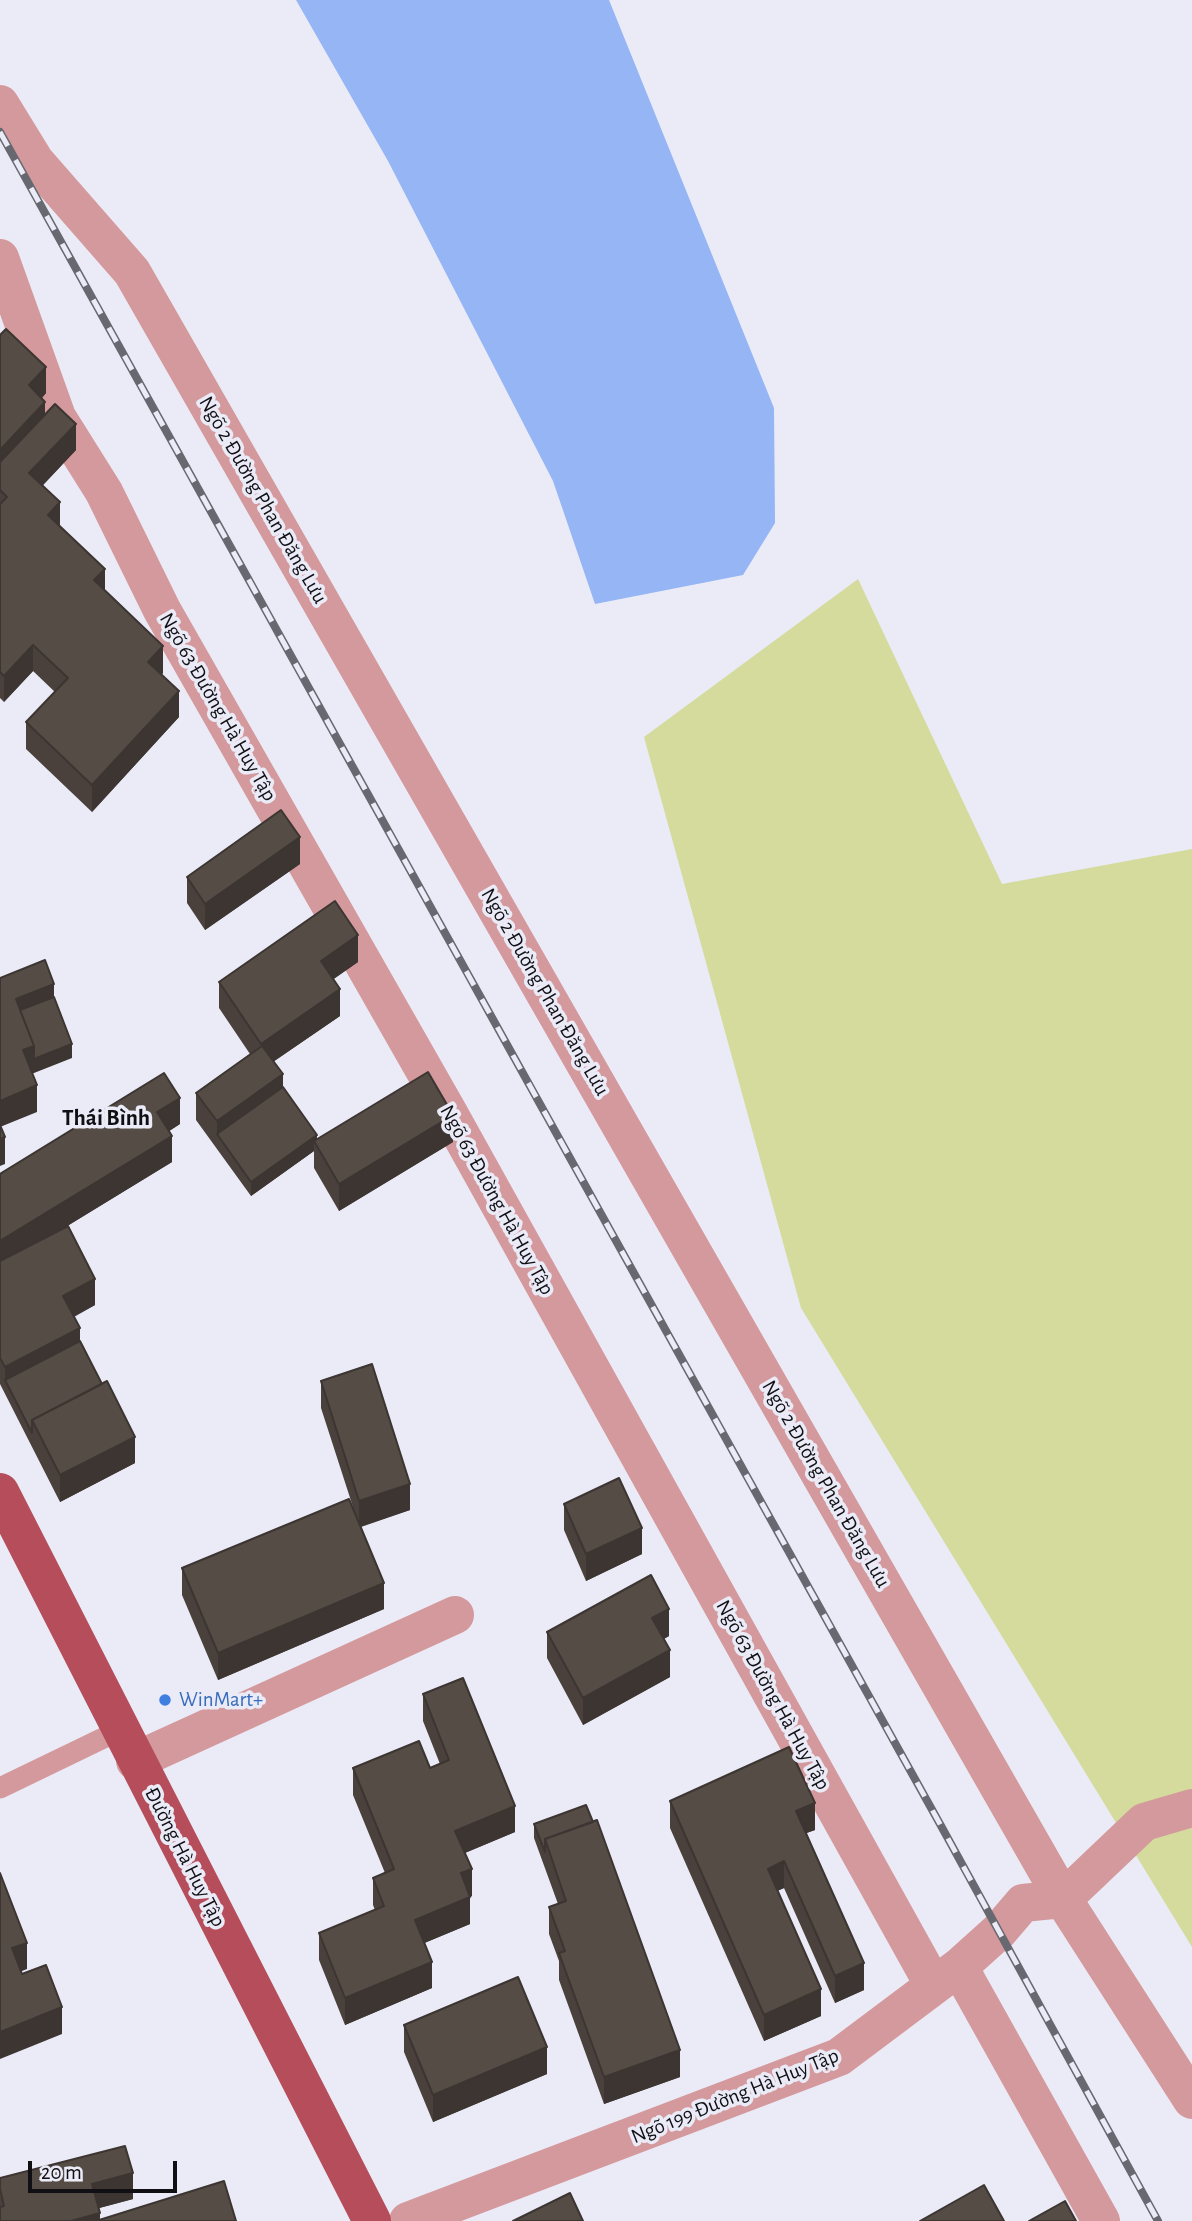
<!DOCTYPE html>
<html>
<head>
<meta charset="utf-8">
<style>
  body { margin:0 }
  #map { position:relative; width:1192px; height:2221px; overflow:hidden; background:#eaebf7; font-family:"Alegreya Sans",sans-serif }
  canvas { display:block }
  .scale { position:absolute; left:28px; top:2161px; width:149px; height:32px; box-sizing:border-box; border:4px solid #101014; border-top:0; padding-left:9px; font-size:21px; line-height:24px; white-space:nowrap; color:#101014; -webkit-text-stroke:5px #eaebf7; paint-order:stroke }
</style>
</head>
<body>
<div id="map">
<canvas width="1192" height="2221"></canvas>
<div class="scale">20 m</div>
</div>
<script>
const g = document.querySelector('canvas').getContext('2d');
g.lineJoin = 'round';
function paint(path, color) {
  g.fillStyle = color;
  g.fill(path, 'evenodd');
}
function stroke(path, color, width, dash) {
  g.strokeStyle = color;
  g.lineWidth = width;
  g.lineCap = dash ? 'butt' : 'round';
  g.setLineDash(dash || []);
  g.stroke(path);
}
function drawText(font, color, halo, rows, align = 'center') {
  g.font = font + ' "Alegreya Sans",sans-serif';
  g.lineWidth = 7;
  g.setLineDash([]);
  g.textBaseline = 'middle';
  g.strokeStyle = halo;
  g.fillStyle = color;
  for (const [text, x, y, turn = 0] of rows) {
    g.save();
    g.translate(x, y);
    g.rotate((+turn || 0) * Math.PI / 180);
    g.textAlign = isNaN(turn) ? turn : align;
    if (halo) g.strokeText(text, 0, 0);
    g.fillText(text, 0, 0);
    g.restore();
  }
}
paint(new Path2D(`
  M 858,579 L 1002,884 L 1192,849 L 1192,1947 L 801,1308 L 644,737 Z`), '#d5db9c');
paint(new Path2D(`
  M 296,0 L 609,0 L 774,408 L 775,523 L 743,575 L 595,604 L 553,481 L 388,161 Z`), '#95b5f5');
stroke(new Path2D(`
  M 0,1788 L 120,1730`), '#d4999d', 21);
stroke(new Path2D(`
  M 0,104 L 35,161 L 132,272 L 1063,1899 L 1192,2100
  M 0,258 L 57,417 L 104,492 L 162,610 L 447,1110 L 934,1986
  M 135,1761 L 455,1615
  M 1063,1899 L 1144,1822 L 1192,1808
  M 959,1967 L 1101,2221
  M 408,2221 L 839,2057 L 959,1967 L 999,1931 L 1023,1903 L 1063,1899`), '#d4999d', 38);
stroke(new Path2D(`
  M 0,1492 L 372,2221`), '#b54d5b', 38);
const rail = new Path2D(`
  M 0,132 L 940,1824 L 1158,2221`);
stroke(rail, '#686970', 8);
stroke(rail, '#eaebf7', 5, [16]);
paint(new Path2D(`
  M 0,335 L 46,393 L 42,398 L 45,414 L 76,450 L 43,485 L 60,526 L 105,591 L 163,673 L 162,674 L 179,717 L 92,812 L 26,749 L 26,722 L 55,692 L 33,671 L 4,702 L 0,698 Z
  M 300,864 L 205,930 L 187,903 L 187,877 Z
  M 358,962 L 333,979 L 340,1016 L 273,1062 L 283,1087 L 317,1139 L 453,1142 L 339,1211 L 314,1168 L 314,1151 L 251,1196 L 196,1120 L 196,1093 L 250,1054 L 219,1008 L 219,982 Z
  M 180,1124 L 169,1131 L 172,1162 L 64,1228 L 95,1305 L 74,1317 L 80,1341 L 135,1463 L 60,1502 L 0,1384 L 0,1174 Z
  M 321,1381 L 410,1510 L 361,1527 L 384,1609 L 218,1680 L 182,1595 L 182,1568 L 353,1507 L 321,1408 Z
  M 564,1504 L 642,1554 L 586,1581 L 564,1530 Z
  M 547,1632 L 669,1636 L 664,1639 L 670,1677 L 583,1725 L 547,1658 Z
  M 423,1694 L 515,1832 L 465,1853 L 472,1896 L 470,1897 L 470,1924 L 424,1943 L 432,1988 L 345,2025 L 319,1960 L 319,1933 L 375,1910 L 373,1905 L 373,1878 L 385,1873 L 353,1795 L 353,1768 L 430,1768 L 440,1764 L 423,1721 Z
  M 670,1801 L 815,1830 L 806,1833 L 864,1990 L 835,2003 L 784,1888 L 777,1891 L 821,2016 L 764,2041 L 670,1828 Z
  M 586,1805 L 680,2077 L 604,2104 L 559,1980 L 559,1961 L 549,1934 L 549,1907 L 558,1904 L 534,1838 L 534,1824 Z
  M 404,2025 L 547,2074 L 433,2122 L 404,2052 Z
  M 0,2178 L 133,2199 L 99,2208 L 100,2220 L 0,2221 Z`), '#4a413c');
paint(new Path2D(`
  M 46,367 L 46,393 L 29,412 L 29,385 Z
  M 45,402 L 45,428 L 0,476 L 0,450 Z
  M 76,424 L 76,450 L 29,500 L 29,473 Z
  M 60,502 L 60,528 L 48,515 Z
  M 105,569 L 105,595 L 94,580 Z
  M 33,645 L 33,671 L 4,702 L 4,676 Z
  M 163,646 L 163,673 L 148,689 L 148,662 Z
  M 179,691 L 179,717 L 92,812 L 92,785 Z
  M 300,837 L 300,864 L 205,930 L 205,904 Z
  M 358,935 L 358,962 L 321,988 L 321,961 Z
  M 54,984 L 54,1011 L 20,1024 L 16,999 Z
  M 340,989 L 340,1016 L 261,1070 L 261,1044 Z
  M 72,1044 L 72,1058 L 34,1073 L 34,1059 Z
  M 34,1046 L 34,1073 L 23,1077 L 23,1050 Z
  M 283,1074 L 283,1101 L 217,1134 L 217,1121 Z
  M 37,1085 L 37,1112 L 0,1127 L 0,1101 Z
  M 180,1098 L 180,1124 L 157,1139 L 157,1112 Z
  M 453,1115 L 453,1142 L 339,1211 L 339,1184 Z
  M 317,1135 L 317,1147 L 314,1141 L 314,1151 L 251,1196 L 251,1182 Z
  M 172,1136 L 172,1162 L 0,1267 L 0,1241 Z
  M 5,1137 L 5,1164 L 0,1166 L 0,1139 Z
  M 95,1279 L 95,1305 L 63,1322 L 63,1296 Z
  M 80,1328 L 80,1355 L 5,1380 L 5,1394 L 5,1367 Z
  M 135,1437 L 135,1463 L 60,1502 L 60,1475 Z
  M 410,1484 L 410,1510 L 359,1527 L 359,1501 Z
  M 642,1528 L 642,1554 L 586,1581 L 586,1554 Z
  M 384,1583 L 384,1609 L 218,1680 L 218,1653 Z
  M 669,1609 L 669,1636 L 652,1645 L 652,1618 Z
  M 670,1650 L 670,1677 L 583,1725 L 583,1698 Z
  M 815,1803 L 815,1830 L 796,1837 L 796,1811 Z
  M 515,1806 L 515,1832 L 455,1857 L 455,1831 Z
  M 784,1861 L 784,1888 L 768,1895 L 768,1869 Z
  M 472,1869 L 472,1896 L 461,1900 L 461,1873 Z
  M 470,1897 L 470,1924 L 415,1947 L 415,1920 Z
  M 27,1943 L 27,1969 L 12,1975 L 12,1948 Z
  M 432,1962 L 432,1988 L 345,2025 L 345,1998 Z
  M 864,1963 L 864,1990 L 835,2003 L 835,1976 Z
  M 821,1989 L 821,2016 L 764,2041 L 764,2015 Z
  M 62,2007 L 62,2034 L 0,2059 L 0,2032 Z
  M 547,2047 L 547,2074 L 433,2122 L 433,2095 Z
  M 680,2050 L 680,2077 L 604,2104 L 604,2077 Z
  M 133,2173 L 133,2199 L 92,2210 L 92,2184 Z
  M 100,2213 L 100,2221 L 71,2221 Z`), '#3c3531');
const building = new Path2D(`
  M 6,329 L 46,367 L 29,385 L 45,402 L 0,450 L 0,335 Z
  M 55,404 L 76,424 L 29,473 L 60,502 L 48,515 L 105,569 L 94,580 L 163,646 L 148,662 L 179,691 L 92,785 L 26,722 L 68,678 L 33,645 L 4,676 L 0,672 L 0,504 L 7,497 L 0,490 L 0,462 Z
  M 281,810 L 300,837 L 205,904 L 187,877 Z
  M 335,901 L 358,935 L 321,961 L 340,989 L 261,1044 L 219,982 Z
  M 45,960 L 54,984 L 16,999 L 34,1046 L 23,1050 L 37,1085 L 0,1101 L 0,978 Z
  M 54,997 L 72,1044 L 34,1059 L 34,1046 L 20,1010 Z
  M 262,1046 L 283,1074 L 217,1121 L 196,1093 Z
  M 428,1072 L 453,1115 L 339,1184 L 314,1141 Z
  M 164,1073 L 180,1098 L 157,1112 L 172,1136 L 0,1241 L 0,1174 Z
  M 283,1087 L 317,1135 L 251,1182 L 217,1134 Z
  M 0,1125 L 5,1137 L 0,1139 Z
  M 68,1226 L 95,1279 L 63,1296 L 80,1328 L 5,1367 L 0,1358 L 0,1261 Z
  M 80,1341 L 102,1384 L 32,1420 L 32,1433 L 5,1380 Z
  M 372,1364 L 410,1484 L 359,1501 L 321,1381 Z
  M 107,1381 L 135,1437 L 60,1475 L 32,1420 Z
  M 619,1478 L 642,1528 L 586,1554 L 564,1504 Z
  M 349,1499 L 384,1583 L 218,1653 L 182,1568 Z
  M 651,1575 L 669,1609 L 652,1618 L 670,1650 L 583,1698 L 547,1632 Z
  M 463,1678 L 515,1806 L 455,1831 L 472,1869 L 461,1873 L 470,1897 L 415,1920 L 432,1962 L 345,1998 L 319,1933 L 384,1906 L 373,1878 L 394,1869 L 353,1768 L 419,1741 L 430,1768 L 449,1760 L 423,1694 Z
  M 789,1747 L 815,1803 L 796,1811 L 864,1963 L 835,1976 L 784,1861 L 768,1869 L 821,1989 L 764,2015 L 670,1801 Z
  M 586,1805 L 593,1822 L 545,1839 L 545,1852 L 534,1824 Z
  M 597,1820 L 680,2050 L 604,2077 L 559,1953 L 565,1951 L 549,1907 L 566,1901 L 545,1839 Z
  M 0,1873 L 27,1943 L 12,1948 L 22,1974 L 46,1965 L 62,2007 L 0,2032 Z
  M 518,1977 L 547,2047 L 433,2095 L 404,2025 Z
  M 125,2146 L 133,2173 L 92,2184 L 100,2213 L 71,2221 L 0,2221 L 0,2207 L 4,2206 L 0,2189 L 0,2178 Z
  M 224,2181 L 236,2221 L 96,2221 Z
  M 984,2185 L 1004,2221 L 920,2221 Z
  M 570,2193 L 583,2221 L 513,2221 Z
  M 1065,2201 L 1076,2221 L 1029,2221 Z`);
paint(building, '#564c46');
stroke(building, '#3c3531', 2);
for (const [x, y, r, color] of [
  [165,1700,7,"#3f7fe0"]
]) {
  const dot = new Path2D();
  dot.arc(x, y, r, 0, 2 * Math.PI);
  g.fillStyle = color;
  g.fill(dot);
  stroke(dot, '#eaebf7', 2.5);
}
drawText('21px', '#101014', '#eaebf7', [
  ["Ngõ 2 Đường Phan Đăng Lưu",263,500,60],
  ["Ngõ 63 Đường Hà Huy Tập",218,707,60],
  ["Ngõ 2 Đường Phan Đăng Lưu",545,992,60],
  ["Ngõ 63 Đường Hà Huy Tập",497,1200,61],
  ["Ngõ 2 Đường Phan Đăng Lưu",826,1484,60],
  ["Ngõ 63 Đường Hà Huy Tập",773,1695,61],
  ["Đường Hà Huy Tập",185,1857,63],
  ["Ngõ 199 Đường Hà Huy Tập",735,2096,-22]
]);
drawText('21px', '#366cbe', '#eaebf7', [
  ["WinMart+",179,1700]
], 'left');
drawText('bold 23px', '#101014', '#eaebf7', [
  ["Thái Bình",106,1118]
]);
</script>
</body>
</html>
